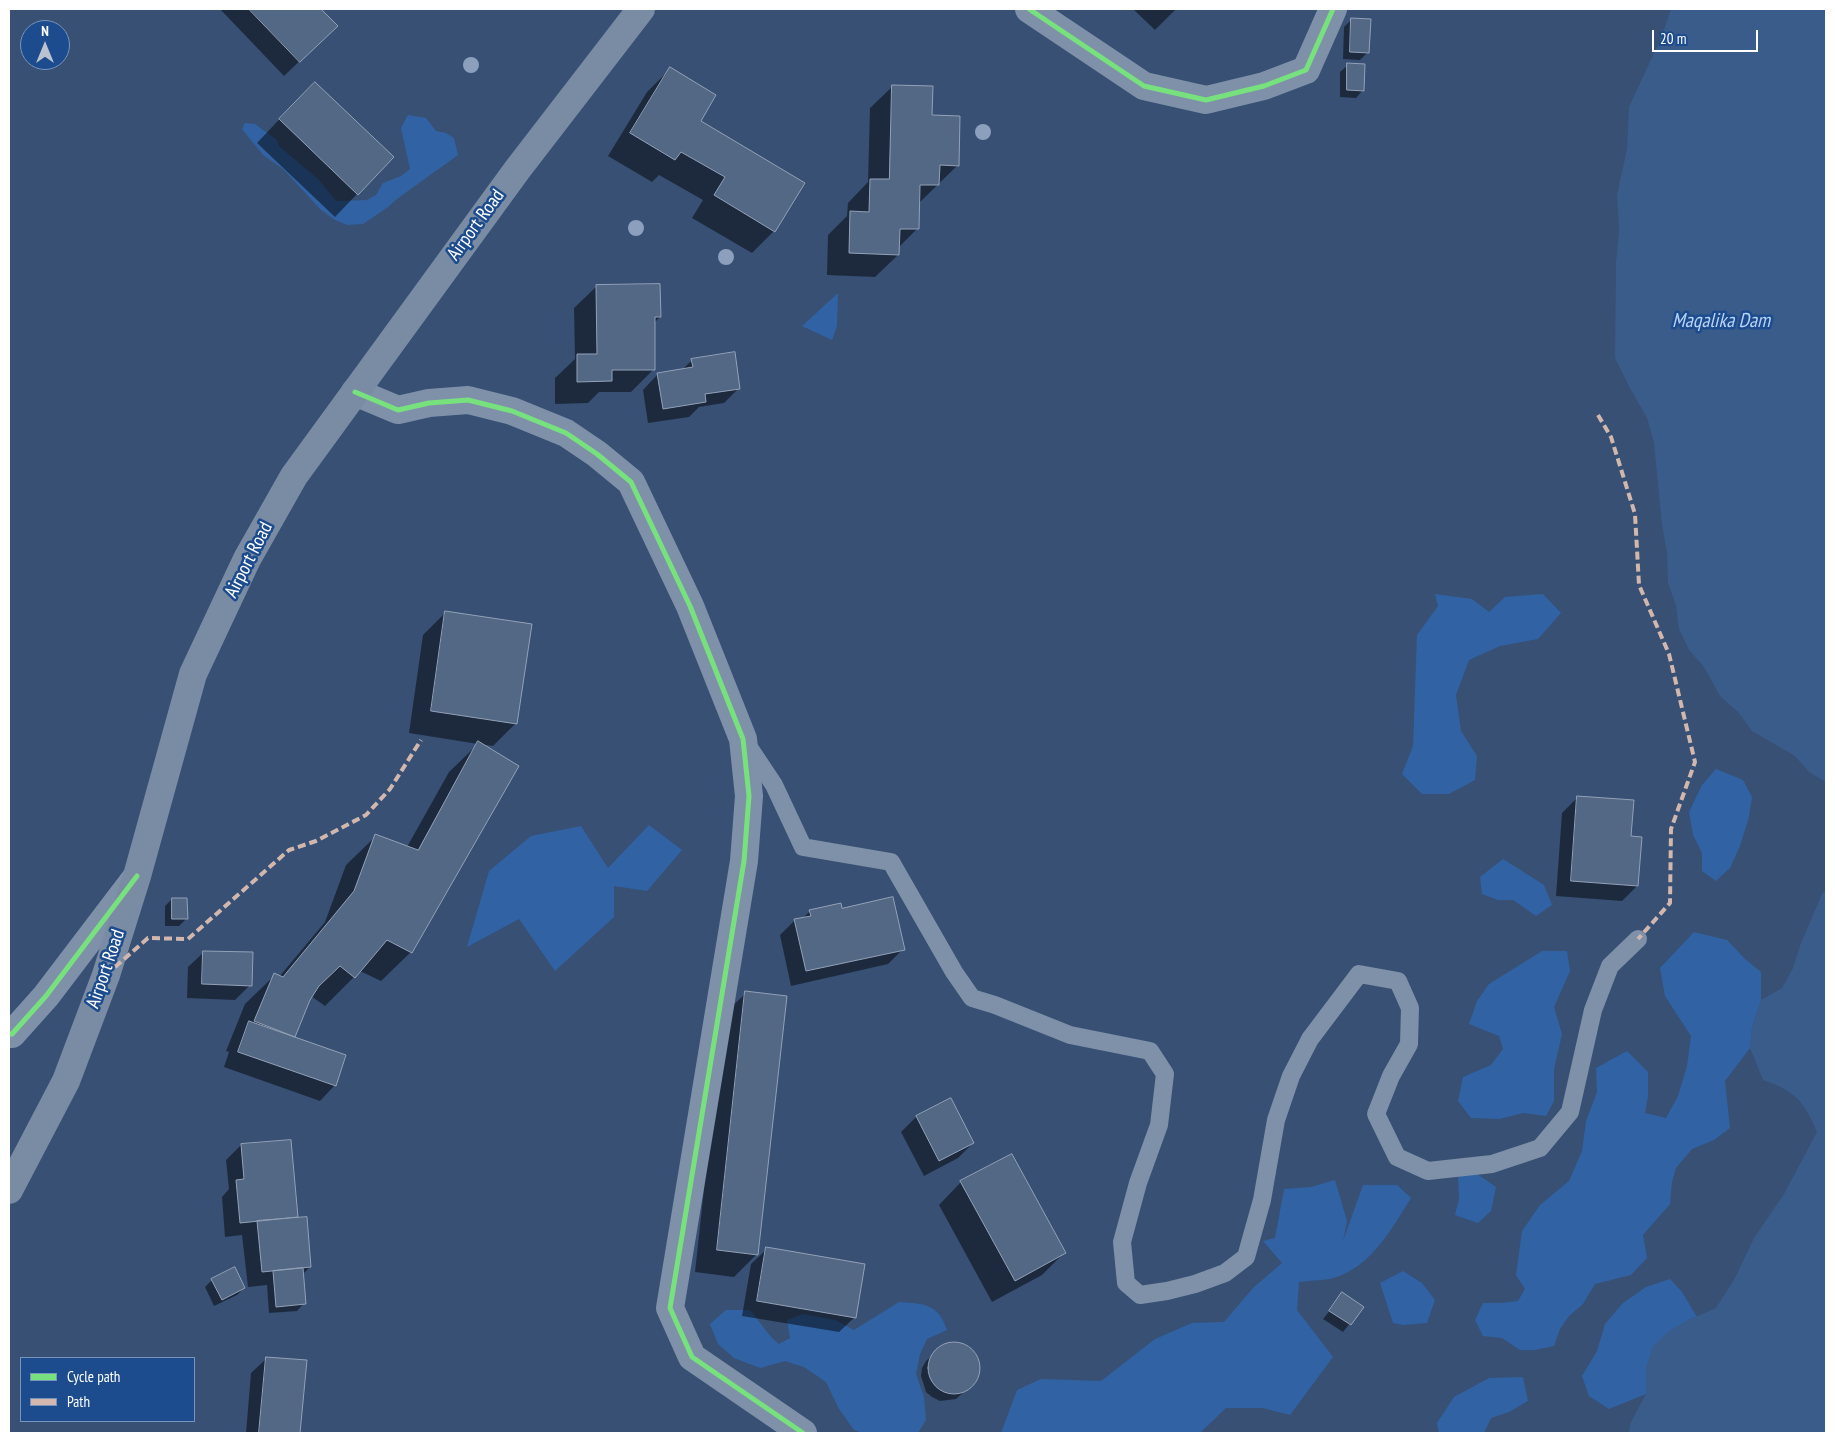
<!DOCTYPE html>
<html>
<head>
<meta charset="utf-8">
<style>
  body { margin:0 }
  #map { position:relative; width:1835px; height:1442px; overflow:hidden; background:#375074; font-family:"PT Sans Narrow",sans-serif }
  canvas { display:block }
  .frame { position:absolute; inset:0; border:10px solid #fff; pointer-events:none }
  .legend { position:absolute; left:20px; top:1357px; width:175px; height:65px; box-sizing:border-box; background:#1d4c8e; border:1px solid #7794bb; margin:0; padding:6px 9px; list-style:none; font-size:15px; color:#fff }
  .legend li { display:flex; align-items:center; gap:10px; height:25px }
  .legend b { width:25px; border:1px solid #7794bb }
  .north { position:absolute; left:20px; top:20px; width:50px; height:50px; box-sizing:border-box; background:#1d4c8e; border:1px solid #7794bb; border-radius:50%; rotate:0deg; font-size:14px; font-weight:700; line-height:20px; text-align:center; color:#fff }
  .north::after { content:''; display:block; margin:auto; width:18px; height:22px; background:#b9c2ce; clip-path:polygon(50% 0,100% 100%,50% 72%,0 100%) }
  .scale { position:absolute; left:1652px; top:30px; width:106px; height:22px; box-sizing:border-box; border:2px solid #fff; border-top:0; padding-left:6px; font-size:15px; line-height:18px; white-space:nowrap; color:#fff; -webkit-text-stroke:4px #1d4c8e; paint-order:stroke }
</style>
</head>
<body>
<div id="map">
<canvas width="1835" height="1442"></canvas>
<div class="frame"></div>
<ul class="legend">
<li><b style="height:6px;background:#77e17e"></b>Cycle path</li>
<li><b style="height:6px;background:#d1b7ad"></b>Path</li>
</ul>
<div class="north">N</div>
<div class="scale">20 m</div>
</div>
<script>
const g = document.querySelector('canvas').getContext('2d');
g.lineJoin = 'round';
function paint(path, color) {
  g.fillStyle = color;
  g.fill(path, 'evenodd');
}
function stroke(path, color, width, dash) {
  g.strokeStyle = color;
  g.lineWidth = width;
  g.lineCap = dash ? 'butt' : 'round';
  g.setLineDash(dash || []);
  g.stroke(path);
}
function drawText(font, color, halo, rows, align = 'center') {
  g.font = font + ' "PT Sans Narrow",sans-serif';
  g.lineWidth = 5;
  g.setLineDash([]);
  g.textBaseline = 'middle';
  g.strokeStyle = halo;
  g.fillStyle = color;
  for (const [text, x, y, turn = 0] of rows) {
    g.save();
    g.translate(x, y);
    g.rotate((+turn || 0) * Math.PI / 180);
    g.textAlign = isNaN(turn) ? turn : align;
    if (halo) g.strokeText(text, 0, 0);
    g.fillText(text, 0, 0);
    g.restore();
  }
}
paint(new Path2D(`
  M 408,115 L 426,118 L 436,131 L 446,133 L 454,138 L 458,155 L 397,199 L 388,207 L 363,224 L 347,225 L 335,220 L 321,210 L 283,169 L 263,155 L 242,129 L 245,123 L 255,124 L 277,140 L 279,146 L 286,152 L 318,179 L 336,201 L 367,200 L 376,195 L 383,183 L 401,176 L 410,169 L 401,128 Z
  M 838,293 L 837,326 L 832,340 L 802,326 Z
  M 1435,594 L 1472,599 L 1489,612 L 1505,597 L 1543,594 L 1561,613 L 1538,639 L 1500,646 L 1469,660 L 1456,695 L 1461,731 L 1477,756 L 1475,780 L 1449,794 L 1422,794 L 1402,774 L 1413,746 L 1417,635 L 1438,606 Z
  M 1716,769 L 1743,780 L 1752,797 L 1749,817 L 1740,846 L 1730,868 L 1716,881 L 1702,871 L 1702,853 L 1693,835 L 1689,812 L 1702,785 Z
  M 649,825 L 682,850 L 647,891 L 614,886 L 614,917 L 555,971 L 519,919 L 467,947 L 489,871 L 531,836 L 581,826 L 608,868 Z
  M 1503,859 L 1544,885 L 1552,905 L 1536,916 L 1513,900 L 1498,900 L 1482,894 L 1480,877 Z
  M 1694,932 L 1727,940 L 1745,959 L 1761,972 L 1761,1000 L 1752,1028 L 1750,1048 L 1725,1081 L 1730,1128 L 1714,1140 L 1692,1149 L 1676,1168 L 1672,1182 L 1670,1204 L 1643,1235 L 1647,1258 L 1631,1275 L 1595,1284 L 1583,1304 L 1569,1316 L 1560,1329 L 1554,1346 L 1535,1350 L 1520,1350 L 1502,1338 L 1483,1336 L 1475,1320 L 1483,1303 L 1501,1303 L 1518,1301 L 1525,1289 L 1516,1275 L 1522,1231 L 1540,1205 L 1569,1181 L 1582,1151 L 1586,1121 L 1597,1092 L 1596,1068 L 1627,1051 L 1648,1072 L 1648,1096 L 1645,1113 L 1666,1118 L 1678,1096 L 1687,1066 L 1691,1036 L 1665,996 L 1660,968 Z
  M 1542,951 L 1567,951 L 1570,971 L 1554,1007 L 1562,1034 L 1554,1069 L 1554,1101 L 1546,1116 L 1523,1113 L 1499,1119 L 1471,1118 L 1458,1101 L 1463,1077 L 1491,1065 L 1503,1049 L 1499,1036 L 1469,1024 L 1477,1001 L 1489,984 Z
  M 1471,1170 L 1496,1187 L 1491,1211 L 1478,1223 L 1455,1215 L 1459,1199 L 1458,1177 Z
  M 1335,1180 L 1347,1221 L 1343,1241 L 1363,1185 L 1397,1185 L 1411,1198 C 1392,1228 1373,1264 1337,1277 C 1326,1281 1311,1280 1299,1282 L 1297,1310 L 1333,1357 L 1290,1415 L 1263,1408 L 1226,1408 L 1200,1433 L 1001,1433 L 1017,1390 L 1041,1379 L 1101,1381 L 1155,1339 L 1192,1323 L 1224,1322 L 1253,1288 L 1282,1263 L 1263,1241 L 1275,1238 L 1284,1189 L 1311,1187 Z
  M 1403,1271 L 1422,1283 L 1435,1300 L 1427,1323 L 1403,1325 L 1393,1323 L 1380,1283 Z
  M 1670,1279 L 1682,1292 L 1697,1317 L 1688,1320 L 1646,1367 L 1646,1394 L 1609,1409 L 1589,1396 L 1582,1376 L 1597,1351 L 1605,1324 L 1623,1303 L 1646,1287 Z
  M 899,1302 C 924,1304 938,1303 947,1330 L 927,1339 L 920,1354 L 916,1374 L 924,1397 L 926,1420 L 918,1433 L 863,1433 L 854,1430 L 839,1409 L 826,1382 L 804,1367 L 785,1361 L 760,1368 L 734,1358 L 718,1344 L 710,1324 L 726,1310 L 750,1310 C 760,1321 767,1335 779,1344 L 790,1338 L 787,1320 L 803,1314 L 835,1320 L 854,1330 Z
  M 1523,1377 L 1528,1401 L 1509,1412 L 1491,1418 L 1484,1433 L 1439,1433 L 1437,1423 L 1454,1397 L 1489,1378 Z`), '#3163a4');
paint(new Path2D(`
  M 1671,9 L 1826,9 L 1826,782 L 1809,772 L 1795,756 L 1752,731 L 1738,712 L 1720,696 L 1704,667 L 1689,650 L 1679,629 L 1676,605 L 1668,583 L 1667,552 L 1662,525 L 1654,443 L 1647,418 L 1631,390 L 1615,358 L 1616,263 L 1619,230 L 1617,195 L 1627,149 L 1629,107 L 1662,36 Z
  M 1826,890 L 1826,1433 L 1629,1433 L 1630,1424 L 1646,1394 L 1646,1367 L 1653,1346 L 1669,1331 L 1688,1320 L 1716,1308 L 1734,1280 L 1754,1238 L 1784,1194 L 1817,1132 C 1804,1101 1795,1091 1763,1080 L 1750,1048 L 1752,1028 L 1761,1000 L 1782,988 L 1793,968 L 1801,943 L 1822,894 Z`), '#3a5c8b');
paint(new Path2D(`
  M 220,9 L 319,9 L 336,26 L 284,76 Z
  M 1133,9 L 1176,9 L 1155,30 Z
  M 1352,19 L 1368,52 L 1360,60 L 1343,59 L 1344,27 Z
  M 1348,65 L 1363,90 L 1356,98 L 1340,97 L 1340,72 Z
  M 670,69 L 699,121 L 774,231 L 752,253 L 692,218 L 703,200 L 659,175 L 652,182 L 608,156 L 647,92 Z
  M 893,86 L 930,116 L 958,165 L 918,204 L 917,229 L 898,248 L 898,255 L 875,277 L 827,275 L 828,235 L 847,216 L 848,203 L 868,182 L 870,108 Z
  M 292,106 L 357,194 L 335,217 L 257,143 Z
  M 597,286 L 660,317 L 654,323 L 654,369 L 631,392 L 599,392 L 588,403 L 555,404 L 555,378 L 575,359 L 574,308 Z
  M 692,360 L 739,388 L 724,403 L 699,407 L 689,417 L 648,423 L 643,390 L 658,374 L 681,371 Z
  M 446,612 L 516,723 L 493,746 L 480,744 L 411,952 L 381,981 L 360,971 L 325,1006 L 311,996 L 292,1038 L 335,1085 L 320,1101 L 224,1067 L 229,1052 L 226,1051 L 245,1004 L 275,975 L 279,977 L 325,922 L 346,865 L 376,836 L 407,847 L 449,772 L 478,744 L 409,733 L 423,635 Z
  M 1578,797 L 1637,886 L 1622,901 L 1556,896 L 1562,813 Z
  M 172,899 L 186,919 L 179,926 L 165,926 L 165,906 Z
  M 842,910 L 903,949 L 888,964 L 791,986 L 780,935 L 795,920 L 802,919 L 810,911 Z
  M 204,952 L 250,985 L 235,1000 L 187,998 L 188,967 Z
  M 746,993 L 757,1254 L 734,1277 L 695,1272 L 723,1015 Z
  M 950,1100 L 973,1143 L 958,1158 L 924,1176 L 901,1132 L 916,1117 Z
  M 290,1141 L 297,1219 L 310,1267 L 302,1275 L 304,1303 L 297,1311 L 269,1313 L 267,1285 L 248,1287 L 242,1235 L 225,1237 L 222,1197 L 229,1189 L 226,1160 L 241,1145 Z
  M 961,1182 L 1064,1253 L 1042,1275 L 992,1302 L 939,1205 Z
  M 767,1249 L 855,1317 L 839,1332 L 742,1316 L 751,1264 Z
  M 212,1280 L 244,1288 L 237,1295 L 214,1306 L 205,1287 Z
  M 1343,1294 L 1362,1308 L 1343,1332 L 1323,1319 Z
  M 957,1343 L 965,1345 L 972,1350 L 977,1357 L 979,1364 L 976,1381 L 956,1399 L 940,1401 L 932,1397 L 926,1392 L 921,1376 L 922,1368 L 926,1361 L 941,1347 L 948,1344 Z
  M 267,1358 L 305,1361 L 299,1433 L 246,1433 L 251,1373 Z`), '#0007');
const building = new Path2D(`
  M 249,9 L 321,9 L 338,26 L 300,62 Z
  M 1351,18 L 1371,19 L 1369,53 L 1350,52 Z
  M 1347,63 L 1365,64 L 1364,91 L 1347,90 Z
  M 670,67 L 716,95 L 701,121 L 805,183 L 775,232 L 714,195 L 725,177 L 681,152 L 675,160 L 630,133 Z
  M 315,82 L 394,157 L 358,195 L 279,119 Z
  M 892,85 L 933,86 L 932,115 L 960,116 L 959,166 L 940,165 L 939,185 L 920,185 L 919,229 L 900,229 L 899,255 L 849,253 L 850,211 L 869,212 L 870,179 L 889,179 Z
  M 660,284 L 661,317 L 655,317 L 655,370 L 612,370 L 612,381 L 577,382 L 577,354 L 597,354 L 596,285 Z
  M 735,352 L 740,389 L 705,394 L 706,402 L 663,409 L 657,373 L 693,367 L 691,359 Z
  M 445,611 L 532,624 L 517,724 L 431,711 Z
  M 478,741 L 519,766 L 412,953 L 387,940 L 355,978 L 340,966 L 319,986 L 310,1000 L 295,1037 L 254,1021 L 274,973 L 283,977 L 354,891 L 375,834 L 418,850 Z
  M 1577,796 L 1634,800 L 1631,836 L 1642,837 L 1638,886 L 1571,881 Z
  M 893,897 L 905,950 L 806,971 L 794,919 L 811,916 L 809,910 L 841,903 L 842,908 Z
  M 172,898 L 187,898 L 188,919 L 172,919 Z
  M 203,951 L 253,952 L 252,986 L 202,984 Z
  M 745,991 L 787,996 L 758,1255 L 717,1250 Z
  M 249,1021 L 346,1055 L 336,1086 L 238,1052 Z
  M 951,1098 L 974,1143 L 939,1161 L 916,1116 Z
  M 291,1140 L 298,1217 L 240,1223 L 236,1180 L 244,1179 L 241,1144 Z
  M 1012,1154 L 1066,1253 L 1015,1281 L 960,1181 Z
  M 307,1217 L 311,1267 L 262,1272 L 257,1221 Z
  M 766,1247 L 865,1264 L 856,1318 L 757,1301 Z
  M 235,1267 L 245,1288 L 222,1300 L 211,1279 Z
  M 303,1268 L 306,1304 L 276,1307 L 273,1271 Z
  M 1342,1292 L 1364,1307 L 1351,1325 L 1329,1311 Z
  M928 1368a26 26 0 1 1 52 0a26 26 0 1 1-52 0Z
  M 266,1357 L 307,1360 L 300,1433 L 259,1433 Z`);
paint(building, '#536884');
stroke(building, '#93a1b7', 1);
stroke(new Path2D(`
  M 746,743 L 774,785 L 803,847 L 891,862 L 954,972 L 972,998 L 995,1005 L 1070,1035 L 1150,1051 L 1165,1074 L 1159,1125 L 1138,1183 L 1122,1242 L 1126,1283 L 1140,1295 L 1167,1291 L 1195,1284 L 1225,1273 L 1246,1257 L 1262,1200 L 1276,1120 L 1291,1076 L 1310,1039 L 1359,974 L 1398,981 L 1410,1008 L 1409,1044 L 1391,1076 L 1376,1114 L 1397,1157 L 1428,1171 L 1492,1164 L 1540,1148 L 1570,1112 L 1593,1010 L 1610,966 L 1638,939`), '#7e91a8', 18);
stroke(new Path2D(`
  M 1029,9 L 1144,86 L 1206,100 L 1264,86 L 1306,70 L 1333,9
  M 355,392 L 398,410 L 429,403 L 468,400 L 512,411 L 566,433 L 597,454 L 631,482 L 690,606 L 743,739 L 749,796 L 744,861 L 670,1308 L 692,1357 L 803,1433
  M 9,1034 L 12,1034 L 46,996 L 135,879`), '#7e91a8', 28);
stroke(new Path2D(`
  M 9,1190 L 66,1081 L 106,975 L 137,876 L 193,674 L 247,559 L 294,476 L 517,170 L 641,9`), '#7a8ca4', 28);
stroke(new Path2D(`
  M 1598,415 L 1611,437 L 1635,514 L 1639,585 L 1669,654 L 1695,762 L 1671,829 L 1670,903 L 1638,939
  M 106,975 L 148,938 L 188,939 L 289,850 L 316,841 L 366,815 L 390,789 L 421,740`), '#d1b7ad', 4, [8, 4]);
stroke(new Path2D(`
  M 1029,9 L 1144,86 L 1206,100 L 1264,86 L 1306,70 L 1333,9
  M 355,392 L 398,410 L 429,403 L 468,400 L 512,411 L 566,433 L 597,454 L 631,482 L 690,606 L 743,739 L 749,796 L 744,861 L 670,1308 L 692,1357 L 803,1433
  M 9,1034 L 12,1034 L 46,996 L 137,876`), '#77e17e', 5);
g.fillStyle = '#8ca0be';
for (const [x, y] of [
  [471,65],
  [983,132],
  [636,228],
  [726,257]
]) {
  g.beginPath();
  g.arc(x, y, 8, 0, 2 * Math.PI);
  g.fill();
}
drawText('19px', '#fff', '#1d4c8e', [
  ["Airport Road",476,225,-54],
  ["Airport Road",249,560,-63],
  ["Airport Road",106,969,-71]
]);
drawText('italic 20px', '#b7d2f4', '#1d4c8e', [
  ["Maqalika Dam",1721,321]
]);
</script>
</body>
</html>
